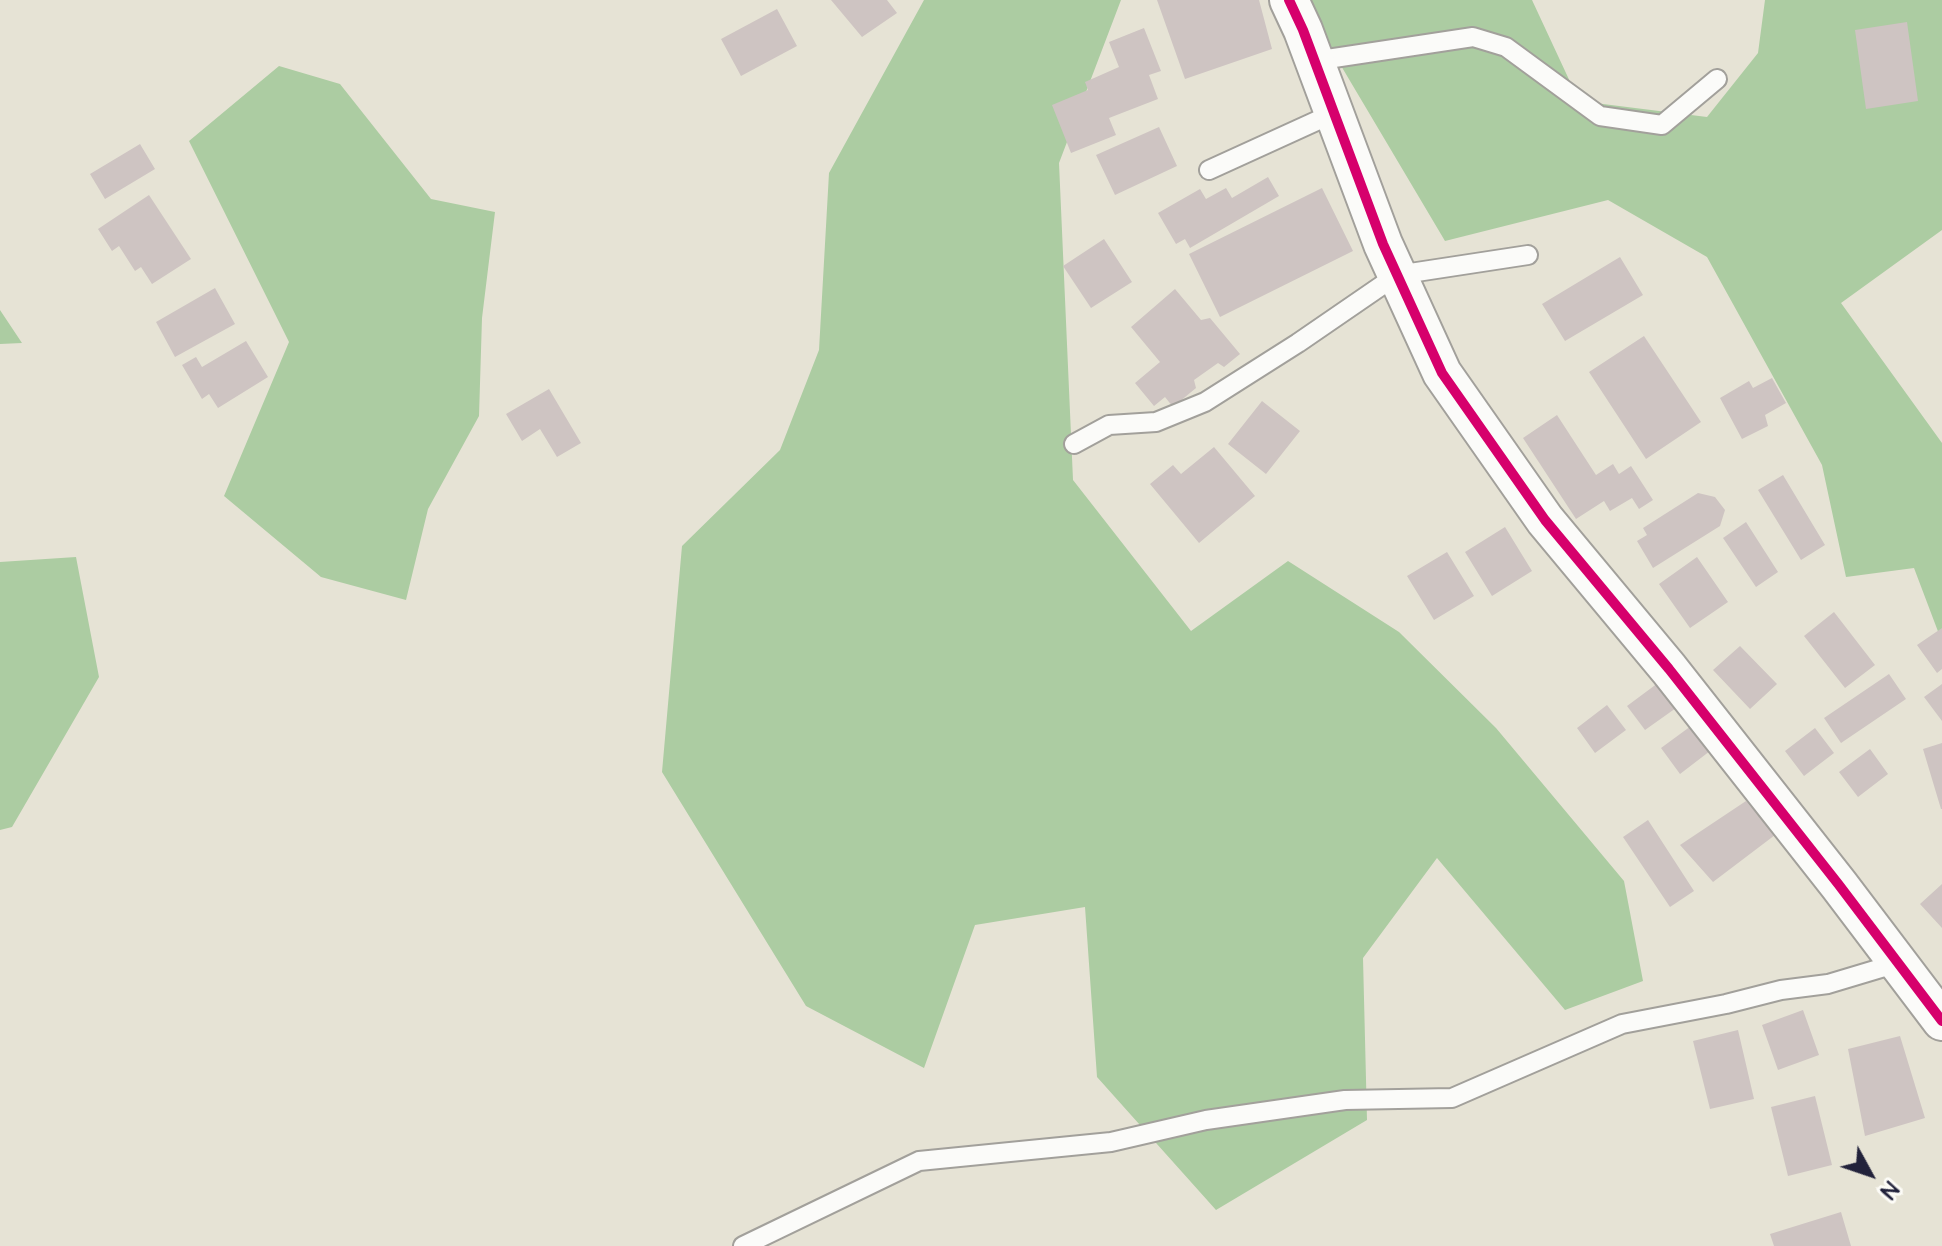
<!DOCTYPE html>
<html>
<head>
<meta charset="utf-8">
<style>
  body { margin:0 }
  #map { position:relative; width:1942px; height:1246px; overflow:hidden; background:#e6e3d5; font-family:"Architects Daughter",sans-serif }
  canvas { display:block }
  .north { position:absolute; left:1830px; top:1134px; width:80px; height:80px; -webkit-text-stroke:6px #fdfcf7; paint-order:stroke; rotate:130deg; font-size:22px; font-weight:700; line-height:32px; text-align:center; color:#22223b }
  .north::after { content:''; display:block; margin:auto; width:28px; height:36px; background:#22223b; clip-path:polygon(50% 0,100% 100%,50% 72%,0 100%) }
</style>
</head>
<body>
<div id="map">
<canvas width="1942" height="1246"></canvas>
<div class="north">N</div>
</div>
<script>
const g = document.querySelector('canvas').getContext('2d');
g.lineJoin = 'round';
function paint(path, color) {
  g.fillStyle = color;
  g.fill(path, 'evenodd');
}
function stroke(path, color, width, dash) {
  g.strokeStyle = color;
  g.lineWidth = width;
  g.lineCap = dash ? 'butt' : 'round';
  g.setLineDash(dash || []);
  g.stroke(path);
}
paint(new Path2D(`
  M 924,0 L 1121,0 L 1059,163 L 1073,480 L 1191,631 L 1288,561 L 1399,632 L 1496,728 L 1624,881 L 1643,981 L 1565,1010 L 1437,858 L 1363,958 L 1367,1120 L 1216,1210 L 1097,1077 L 1085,907 L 975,925 L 924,1068 L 806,1006 L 662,772 L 682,546 L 780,450 L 819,350 L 829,173 Z
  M 1302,0 L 1532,0 L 1579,101 L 1707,117 L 1758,53 L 1765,0 L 1942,0 L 1942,230 L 1841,303 L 1942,443 L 1942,642 L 1914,568 L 1846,577 L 1822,465 L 1707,257 L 1608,200 L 1445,241 Z
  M 279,66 L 340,84 L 431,199 L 495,212 L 482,318 L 479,416 L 428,509 L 406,600 L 321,577 L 224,496 L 289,342 L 189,141 Z
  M 0,310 L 22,343 L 0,344 Z
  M 76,557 L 99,677 L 12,827 L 0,830 L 0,562 Z`), '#accca2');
paint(new Path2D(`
  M 831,0 L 887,0 L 897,13 L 862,37 Z
  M 1157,0 L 1259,0 L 1272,49 L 1185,79 Z
  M 777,9 L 797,46 L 741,76 L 721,39 Z
  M 1907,22 L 1918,101 L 1866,109 L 1855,30 Z
  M 1144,28 L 1161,71 L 1149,75 L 1158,99 L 1109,118 L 1116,135 L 1071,153 L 1052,105 L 1088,90 L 1085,82 L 1119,67 L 1109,42 Z
  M 1159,127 L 1177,166 L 1115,195 L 1096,155 Z
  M 140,144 L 155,169 L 105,199 L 90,174 Z
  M 1268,177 L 1279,196 L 1190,248 L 1185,239 L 1176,244 L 1158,213 L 1200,189 L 1206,199 L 1226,188 L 1232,198 Z
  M 1322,188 L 1353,251 L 1220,317 L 1189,254 Z
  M 149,195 L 191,259 L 152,284 L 141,267 L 135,271 L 119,246 L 112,251 L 98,229 Z
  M 1104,239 L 1132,282 L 1091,308 L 1063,266 Z
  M 1620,257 L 1643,295 L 1565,341 L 1542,304 Z
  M 215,288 L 235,324 L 175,357 L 156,322 Z
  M 1175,289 L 1201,320 L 1210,318 L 1240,354 L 1224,367 L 1218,363 L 1194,380 L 1196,388 L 1173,407 L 1165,397 L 1154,406 L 1135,383 L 1160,362 L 1131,327 Z
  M 1644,336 L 1701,422 L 1646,459 L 1589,372 Z
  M 246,341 L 268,377 L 218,408 L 209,394 L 202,399 L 182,365 L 196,357 L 202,367 Z
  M 1772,378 L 1786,403 L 1765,415 L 1768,426 L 1742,439 L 1720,398 L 1749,381 L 1753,388 Z
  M 549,389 L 581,443 L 557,457 L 540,429 L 522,441 L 506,414 Z
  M 1262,401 L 1300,431 L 1266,474 L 1228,444 Z
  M 1557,415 L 1596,475 L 1613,464 L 1619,474 L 1631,466 L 1653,500 L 1639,509 L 1632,498 L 1610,511 L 1604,501 L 1576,519 L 1523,438 Z
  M 1214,447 L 1255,496 L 1199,543 L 1150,484 L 1173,465 L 1181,474 Z
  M 1783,475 L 1825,545 L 1801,560 L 1758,490 Z
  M 1698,493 L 1715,497 L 1725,510 L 1720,526 L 1653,568 L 1637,541 L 1647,535 L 1643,528 Z
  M 1746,522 L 1778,572 L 1756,587 L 1723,538 Z
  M 1505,527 L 1532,571 L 1492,596 L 1465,552 Z
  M 1447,552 L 1474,596 L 1434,620 L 1407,576 Z
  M 1697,557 L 1728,602 L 1690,628 L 1659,584 Z
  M 1834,612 L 1875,665 L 1845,688 L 1804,636 Z
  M 1942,628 L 1942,669 L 1937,673 L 1917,645 Z
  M 1740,646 L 1777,684 L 1750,709 L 1713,670 Z
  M 1889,674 L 1906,699 L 1841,743 L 1824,718 Z
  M 1658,683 L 1676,708 L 1645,730 L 1627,706 Z
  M 1942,684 L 1942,721 L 1924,697 Z
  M 1607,705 L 1626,730 L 1595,753 L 1577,728 Z
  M 1691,726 L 1710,751 L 1680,774 L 1661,748 Z
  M 1815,728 L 1834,753 L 1804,776 L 1785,751 Z
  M 1942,743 L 1942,809 L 1941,809 L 1923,749 Z
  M 1870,749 L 1888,774 L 1858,797 L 1839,772 Z
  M 1746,801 L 1775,835 L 1713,882 L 1680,845 Z
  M 1648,820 L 1694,891 L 1670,907 L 1623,837 Z
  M 1942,884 L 1942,928 L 1920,904 Z
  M 1803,1010 L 1819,1055 L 1778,1070 L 1762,1025 Z
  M 1738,1030 L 1754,1099 L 1710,1109 L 1693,1041 Z
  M 1900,1036 L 1925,1118 L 1865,1136 L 1848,1049 Z
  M 1815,1096 L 1832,1165 L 1788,1176 L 1771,1107 Z
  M 1841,1212 L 1851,1246 L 1774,1246 L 1770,1234 Z`), '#cec4c2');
const service = new Path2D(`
  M 1314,61 L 1473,37 L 1506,47 L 1600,116 L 1662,125 L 1717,79
  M 1209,170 L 1334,113
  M 1074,444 L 1109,425 L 1156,422 L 1205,402 L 1298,343 L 1397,275 L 1528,255
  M 743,1246 L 919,1161 L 1111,1142 L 1206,1120 L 1345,1100 L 1452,1098 L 1622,1024 L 1726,1004 L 1781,990 L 1828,984 L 1898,963`);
const minor = new Path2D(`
  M 1289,0 L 1303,30 L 1383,244 L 1442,373 L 1545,520 L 1669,669 L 1839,885 L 1942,1021`);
stroke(service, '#a2a09b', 22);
stroke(minor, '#a2a09b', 42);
stroke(service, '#fbfbf9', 18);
stroke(minor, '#fbfbf9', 38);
stroke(new Path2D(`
  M 1289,0 L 1303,30 L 1383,244 L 1442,373 L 1545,520 L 1669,669 L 1839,885 L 1942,1021`), '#d6006c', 10);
</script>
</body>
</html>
